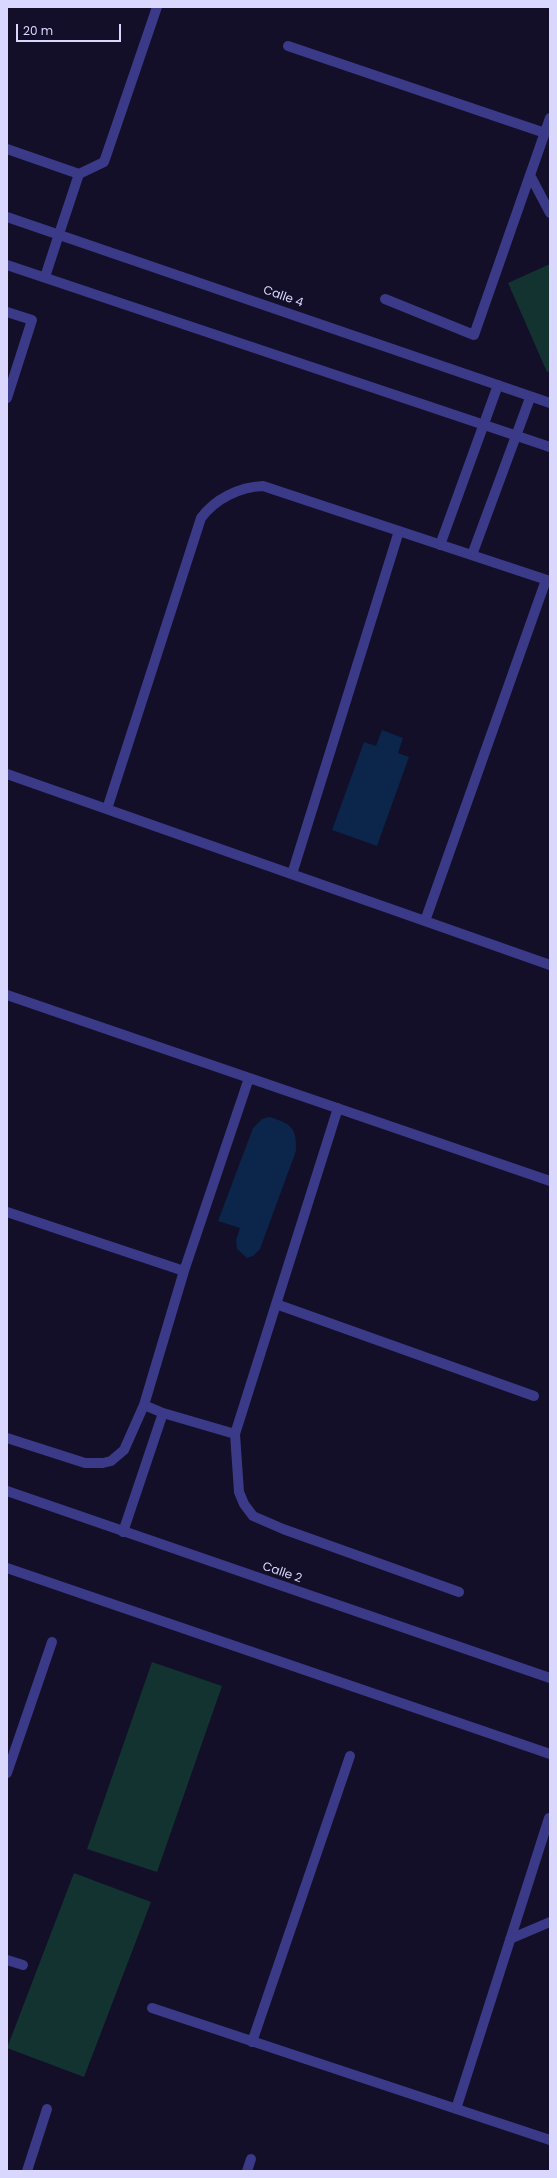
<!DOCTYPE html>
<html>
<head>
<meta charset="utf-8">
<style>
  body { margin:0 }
  #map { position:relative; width:557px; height:2178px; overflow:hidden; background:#130f28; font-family:Poppins,sans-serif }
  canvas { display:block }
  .frame { position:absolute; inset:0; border:8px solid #dad7ff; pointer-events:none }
  .scale { position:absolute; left:16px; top:24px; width:105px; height:18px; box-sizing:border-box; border:2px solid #dad7ff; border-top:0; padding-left:5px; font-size:12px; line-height:14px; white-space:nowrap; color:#dad7ff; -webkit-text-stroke:3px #130f28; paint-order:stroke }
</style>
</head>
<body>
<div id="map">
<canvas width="557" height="2178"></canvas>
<div class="frame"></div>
<div class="scale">20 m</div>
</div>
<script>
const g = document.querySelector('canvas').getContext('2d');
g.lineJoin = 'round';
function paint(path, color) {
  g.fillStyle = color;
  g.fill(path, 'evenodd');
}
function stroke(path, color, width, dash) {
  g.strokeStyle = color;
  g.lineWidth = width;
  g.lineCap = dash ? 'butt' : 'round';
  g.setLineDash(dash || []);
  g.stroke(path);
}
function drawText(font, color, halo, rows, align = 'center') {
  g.font = font + ' Poppins,sans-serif';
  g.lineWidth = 4;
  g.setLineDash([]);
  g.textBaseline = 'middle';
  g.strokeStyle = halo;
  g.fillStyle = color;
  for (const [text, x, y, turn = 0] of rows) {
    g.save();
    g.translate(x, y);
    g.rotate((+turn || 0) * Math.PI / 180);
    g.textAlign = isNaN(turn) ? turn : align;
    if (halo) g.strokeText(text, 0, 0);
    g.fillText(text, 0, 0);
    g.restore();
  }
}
paint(new Path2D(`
  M 550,264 L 550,371 L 547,372 L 508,283 Z
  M 152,1662 L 222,1686 L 157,1872 L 87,1849 Z
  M 74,1873 L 151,1902 L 84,2077 L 7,2048 Z`), '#123330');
paint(new Path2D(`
  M 382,730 L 403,738 L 398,753 L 409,757 L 377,846 L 332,830 L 364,742 L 376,746 Z
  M 269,1117 C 291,1123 297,1128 296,1151 L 260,1249 L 253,1256 L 247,1258 L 237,1249 L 236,1240 L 240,1228 L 218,1221 L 253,1128 L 262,1119 Z`), '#0b254b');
stroke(new Path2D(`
  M 288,46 L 545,133
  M 7,149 L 79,174 L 104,162 L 157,7
  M 530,175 L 550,213
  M 59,234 L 79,174
  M 385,299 L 474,335 L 550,118
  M 7,312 L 32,320 L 7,398
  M 440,545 L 498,385
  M 472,555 L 530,398
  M 7,774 L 550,965
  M 107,809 L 201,518 C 215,499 239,487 263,486 L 550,581
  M 292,874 L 399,531
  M 425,921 L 546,580
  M 7,995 L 550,1181
  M 338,1108 L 235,1434 L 239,1492 L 244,1504 L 253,1516 L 283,1529 L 459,1592
  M 7,1212 L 184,1271
  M 276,1304 L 534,1396
  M 144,1405 L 163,1413 L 235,1434
  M 7,1438 L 85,1463 L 103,1463 L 111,1461 L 124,1450 L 144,1405 L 184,1271 L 249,1078
  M 123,1532 L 163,1413
  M 7,1773 L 52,1642
  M 510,1939 L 550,1922
  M 7,1960 L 23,1965
  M 152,2008 L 550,2140
  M 252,2042 L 350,1756
  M 456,2109 L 549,1818
  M 27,2171 L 47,2109
  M 247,2171 L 251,2159`), '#3a3a88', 10);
stroke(new Path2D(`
  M 7,217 L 550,403
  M 7,265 L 550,447
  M 45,277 L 59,234
  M 7,1491 L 550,1678
  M 7,1568 L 550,1754`), '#3a3a88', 10);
drawText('12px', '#dad7ff', '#130f28', [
  ["Calle 4",283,297,19],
  ["Calle 2",282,1573,19]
]);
</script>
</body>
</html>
